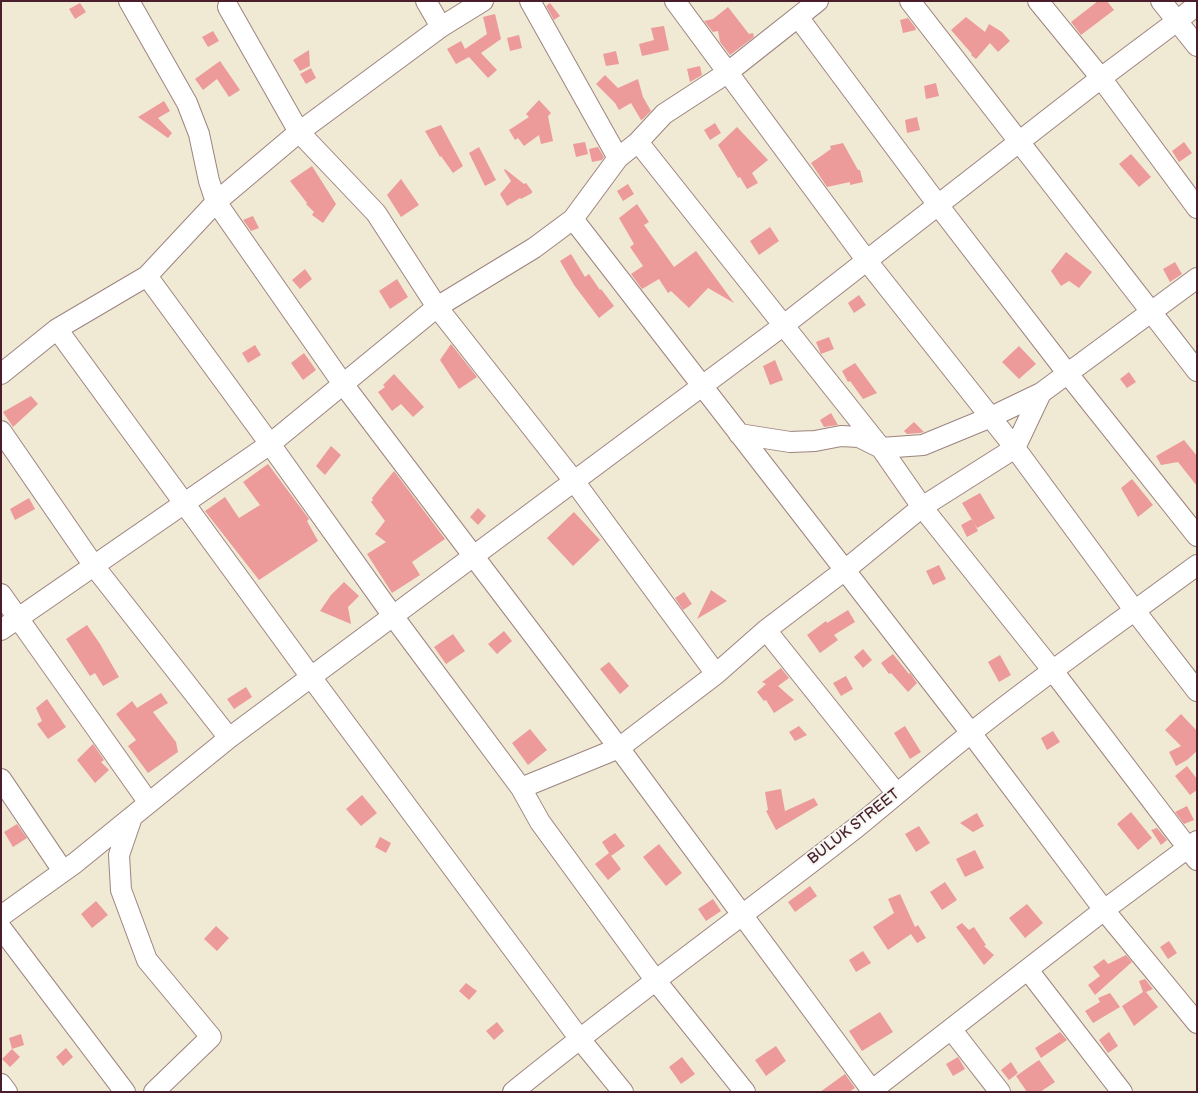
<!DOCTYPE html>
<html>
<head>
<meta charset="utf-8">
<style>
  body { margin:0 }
  #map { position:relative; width:1198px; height:1093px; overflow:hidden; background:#f0e9d4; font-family:"Balsamiq Sans",sans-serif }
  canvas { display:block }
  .frame { position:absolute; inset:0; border:2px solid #4a1f2b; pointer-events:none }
</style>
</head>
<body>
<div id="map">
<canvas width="1198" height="1093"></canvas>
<div class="frame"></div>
</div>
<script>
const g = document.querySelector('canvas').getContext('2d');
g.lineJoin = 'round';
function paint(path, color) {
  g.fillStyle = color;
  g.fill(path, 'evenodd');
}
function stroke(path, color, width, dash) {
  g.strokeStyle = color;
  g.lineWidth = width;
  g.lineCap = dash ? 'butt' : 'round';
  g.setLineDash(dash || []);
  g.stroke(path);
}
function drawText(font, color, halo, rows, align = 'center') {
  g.font = font + ' "Balsamiq Sans",sans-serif';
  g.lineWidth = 4;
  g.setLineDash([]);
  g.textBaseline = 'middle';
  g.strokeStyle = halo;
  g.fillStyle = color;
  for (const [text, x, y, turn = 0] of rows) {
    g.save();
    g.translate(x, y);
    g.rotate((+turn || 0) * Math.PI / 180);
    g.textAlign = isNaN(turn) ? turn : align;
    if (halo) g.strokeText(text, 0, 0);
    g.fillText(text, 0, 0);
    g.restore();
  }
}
paint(new Path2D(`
  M 1098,1 L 1107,1 L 1114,10 L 1081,35 L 1071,22 Z
  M 80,3 L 86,12 L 75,19 L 69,9 Z
  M 550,3 L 560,16 L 554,20 L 546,6 Z
  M 728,7 L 749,34 L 753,33 L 754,37 L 730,55 L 720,42 L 718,31 L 713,32 L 704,21 L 713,19 Z
  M 495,14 L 501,39 L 481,53 L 497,70 L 488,78 L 469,57 L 456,64 L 447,49 L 461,41 L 465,49 L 487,34 L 483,17 Z
  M 966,17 L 985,32 L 989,24 L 1002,32 L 1010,41 L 998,52 L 990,43 L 976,59 L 971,55 L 972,54 L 951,30 Z
  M 908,18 L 915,27 L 916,30 L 903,33 L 900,20 Z
  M 664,26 L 669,50 L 642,56 L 639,44 L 654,40 L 651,28 Z
  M 213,31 L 219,41 L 208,47 L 202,37 Z
  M 519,35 L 522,48 L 510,51 L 507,38 Z
  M 309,50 L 310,66 L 300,71 L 293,60 Z
  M 616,51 L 619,64 L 606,66 L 603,54 Z
  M 220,61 L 240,90 L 229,97 L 217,79 L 203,90 L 195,79 Z
  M 700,66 L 702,75 L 690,82 L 687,69 Z
  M 311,68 L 316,78 L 306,84 L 300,74 Z
  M 605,75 L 618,88 L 638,79 L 643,97 L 651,111 L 643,119 L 641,120 L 631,103 L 619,110 L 615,103 L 596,84 Z
  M 936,83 L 939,96 L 926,99 L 924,86 Z
  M 539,100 L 551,113 L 548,116 L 553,141 L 541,144 L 539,135 L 524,146 L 518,138 L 515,140 L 509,130 L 529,117 L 526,114 Z
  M 164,101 L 170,111 L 158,118 L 172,133 L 168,138 L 138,117 Z
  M 917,117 L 920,130 L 907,133 L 905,120 Z
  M 715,123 L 721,133 L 710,140 L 704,130 Z
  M 441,125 L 463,166 L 453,173 L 441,156 L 440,157 L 425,131 Z
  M 737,127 L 768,160 L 752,173 L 758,183 L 747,189 L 740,177 L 738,178 L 718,145 Z
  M 585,142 L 588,154 L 576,157 L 573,144 Z
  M 1184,142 L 1192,153 L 1179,162 L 1172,151 Z
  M 843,143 L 858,170 L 860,170 L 863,182 L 850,185 L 850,182 L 827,187 L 811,163 L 831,149 L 830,146 Z
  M 479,147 L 496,180 L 485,186 L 469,153 Z
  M 598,147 L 604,157 L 602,160 L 592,162 L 589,149 Z
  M 1131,154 L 1151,177 L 1139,187 L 1119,164 Z
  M 312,166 L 336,204 L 323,223 L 312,215 L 314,212 L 306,204 L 307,203 L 290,181 Z
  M 505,169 L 524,184 L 526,183 L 532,191 L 532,193 L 521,199 L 520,198 L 507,206 L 500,194 L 511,181 L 504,170 Z
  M 401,179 L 419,205 L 401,217 L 387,195 Z
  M 628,184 L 634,194 L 623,201 L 617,191 Z
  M 637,204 L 649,222 L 644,225 L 674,267 L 696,251 L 734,303 L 708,288 L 689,308 L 671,291 L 668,293 L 659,279 L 642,289 L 631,274 L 643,266 L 630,247 L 634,244 L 619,218 Z
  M 253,216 L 259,228 L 251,231 L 243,220 Z
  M 770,227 L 779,241 L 759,255 L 750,241 Z
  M 1066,252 L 1092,272 L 1079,288 L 1069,281 L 1061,286 L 1051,271 Z
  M 571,254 L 585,277 L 589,274 L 600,290 L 601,289 L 614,306 L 599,318 L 574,285 L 560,261 Z
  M 1175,262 L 1182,274 L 1170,282 L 1163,269 Z
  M 305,269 L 312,279 L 300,289 L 292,280 Z
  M 397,279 L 408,297 L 390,309 L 379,291 Z
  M 859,295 L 866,305 L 854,313 L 848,303 Z
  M 829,337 L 834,349 L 821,354 L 816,342 Z
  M 451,344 L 477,377 L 459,389 L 440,360 Z
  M 255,345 L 261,355 L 248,363 L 242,353 Z
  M 1019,346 L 1036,364 L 1019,379 L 1002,362 Z
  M 304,353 L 316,370 L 303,380 L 291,363 Z
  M 775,360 L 783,380 L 770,385 L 763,366 Z
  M 855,363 L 877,393 L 863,399 L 850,381 L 848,382 L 842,371 Z
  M 1129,372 L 1136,382 L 1127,388 L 1120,379 Z
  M 394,374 L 424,407 L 413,417 L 401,404 L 392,411 L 378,392 L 385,387 L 383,385 Z
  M 31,396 L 38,404 L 13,427 L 3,412 Z
  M 831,413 L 838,425 L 824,427 L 820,420 Z
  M 914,422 L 924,432 L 920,433 L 907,434 L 904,431 Z
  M 1184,440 L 1197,456 L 1197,486 L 1178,462 L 1161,465 L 1156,456 Z
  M 331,446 L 341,455 L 325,475 L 316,466 Z
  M 268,464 L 309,519 L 307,521 L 318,541 L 259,580 L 205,511 L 225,497 L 239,518 L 260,505 L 243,482 Z
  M 394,471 L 445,539 L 412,562 L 420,575 L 392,593 L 367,554 L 386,542 L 375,534 L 385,521 L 371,502 L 373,500 L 372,498 Z
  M 1132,479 L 1153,505 L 1138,517 L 1121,488 Z
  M 980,493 L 995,518 L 977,528 L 962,503 Z
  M 29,498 L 35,509 L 15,520 L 10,509 Z
  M 478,508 L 486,516 L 478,525 L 470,517 Z
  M 574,512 L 600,540 L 573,566 L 547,538 Z
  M 972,519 L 978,531 L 967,537 L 961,525 Z
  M 939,565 L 946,579 L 933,585 L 926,571 Z
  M 344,582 L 359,596 L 348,607 L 351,624 L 320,611 L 331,595 Z
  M 711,590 L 727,601 L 697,619 Z
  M 684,592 L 692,604 L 683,610 L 675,598 Z
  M 848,610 L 855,622 L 834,635 L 838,640 L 820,653 L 807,635 L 826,621 L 827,623 Z
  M 87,625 L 100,644 L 119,677 L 103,686 L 95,673 L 90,676 L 66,639 Z
  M 504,631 L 512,641 L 497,654 L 488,644 Z
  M 453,634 L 465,651 L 446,664 L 434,647 Z
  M 863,649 L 872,660 L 863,668 L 854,657 Z
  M 893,654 L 909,674 L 910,673 L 917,683 L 908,692 L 891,673 L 889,674 L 881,663 Z
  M 1000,655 L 1011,675 L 999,682 L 988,662 Z
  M 609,662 L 629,686 L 620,694 L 600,669 Z
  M 781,668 L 789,678 L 778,686 L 794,700 L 774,713 L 766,700 L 764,701 L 757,692 L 766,684 L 762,682 Z
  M 846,676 L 853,689 L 841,696 L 833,683 Z
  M 246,687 L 252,697 L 234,709 L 227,699 Z
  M 161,693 L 168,703 L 153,712 L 176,742 L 178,752 L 148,773 L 128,746 L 136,740 L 116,714 L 132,701 L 137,708 Z
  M 47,699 L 66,727 L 48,739 L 37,724 L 42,721 L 36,708 Z
  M 1181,714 L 1197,731 L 1197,751 L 1187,760 L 1176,766 L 1169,752 L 1181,746 L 1165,730 Z
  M 799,726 L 807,735 L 795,741 L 789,732 Z
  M 905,726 L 921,752 L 910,759 L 894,733 Z
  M 530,729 L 547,750 L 528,765 L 512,743 Z
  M 1053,731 L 1060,742 L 1047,750 L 1041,738 Z
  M 93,744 L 104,760 L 101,762 L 109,770 L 95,783 L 77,760 Z
  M 1187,766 L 1197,779 L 1197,790 L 1190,795 L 1175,776 Z
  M 781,789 L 785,811 L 814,798 L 818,805 L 776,830 L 766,811 L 768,810 L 765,792 Z
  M 362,795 L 377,813 L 361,826 L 346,809 Z
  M 1187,806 L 1194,820 L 1184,824 L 1175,812 Z
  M 1131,812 L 1152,838 L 1138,850 L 1117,824 Z
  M 977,813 L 984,826 L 973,832 L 960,823 Z
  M 17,824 L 27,838 L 13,847 L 4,832 Z
  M 919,826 L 930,843 L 916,852 L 905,834 Z
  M 1157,828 L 1167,840 L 1161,845 L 1151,830 Z
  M 615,833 L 625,846 L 611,856 L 602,842 Z
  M 380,837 L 391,843 L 386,853 L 375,847 Z
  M 659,844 L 682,873 L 666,886 L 643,857 Z
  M 975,850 L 984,868 L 965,877 L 956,859 Z
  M 609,853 L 621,869 L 608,880 L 595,864 Z
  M 945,882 L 957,900 L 942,910 L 930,892 Z
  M 810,886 L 817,896 L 795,912 L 788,902 Z
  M 900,894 L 915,927 L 918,925 L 926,938 L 917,943 L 911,934 L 888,950 L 873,927 L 894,913 L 888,899 Z
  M 713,899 L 721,911 L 706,921 L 698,909 Z
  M 96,901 L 108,915 L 92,928 L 81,914 Z
  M 1027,904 L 1043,923 L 1025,938 L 1009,918 Z
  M 962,923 L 969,930 L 974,927 L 986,945 L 984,946 L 994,955 L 984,965 L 956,927 Z
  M 216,926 L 229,938 L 217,951 L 204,939 Z
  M 1169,941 L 1177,953 L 1168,959 L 1160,947 Z
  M 863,951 L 871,963 L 856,972 L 849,960 Z
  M 1126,955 L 1132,962 L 1095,995 L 1088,985 L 1100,976 L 1093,967 L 1104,959 L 1108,964 Z
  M 1145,979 L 1153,989 L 1146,992 L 1158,1007 L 1134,1026 L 1122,1006 L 1143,992 L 1139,981 Z
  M 466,983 L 477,991 L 469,1000 L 459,991 Z
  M 1110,993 L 1120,1007 L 1093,1023 L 1085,1011 L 1100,1002 L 1098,998 Z
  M 880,1012 L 893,1032 L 862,1051 L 849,1031 Z
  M 497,1022 L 504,1031 L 494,1040 L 486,1031 Z
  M 1060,1032 L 1067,1040 L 1041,1058 L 1035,1048 Z
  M 1109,1032 L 1118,1046 L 1108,1053 L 1099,1040 Z
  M 21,1034 L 24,1045 L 12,1049 L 9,1038 Z
  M 776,1046 L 786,1061 L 766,1076 L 755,1060 Z
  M 66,1048 L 73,1057 L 63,1066 L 56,1057 Z
  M 12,1049 L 20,1057 L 10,1067 L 2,1059 Z
  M 682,1057 L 695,1074 L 681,1084 L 669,1067 Z
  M 958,1057 L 965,1069 L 953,1076 L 946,1064 Z
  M 1039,1060 L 1055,1082 L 1040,1092 L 1027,1092 L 1016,1076 Z
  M 1011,1062 L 1018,1073 L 1009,1080 L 1001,1070 Z
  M 845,1074 L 855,1088 L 849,1092 L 820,1092 Z`), '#ec9b9a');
const minor = new Path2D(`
  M 129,1 L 187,103 L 199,134 L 209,181 L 216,202 L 343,384 L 619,748 L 873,1092
  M 426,1 L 441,27
  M 530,1 L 618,158
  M 675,1 L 867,261 L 1015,448 L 1135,611 L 1197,691
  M 910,1 L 1197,371
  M 1038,1 L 1101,78 L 1197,208
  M 1161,1 L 1197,46
  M 228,7 L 299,132 L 376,213 L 437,307 L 574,481 L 716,674
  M 798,17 L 938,205 L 1068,374 L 1197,536
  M 638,142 L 881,448 L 922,507 L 1053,671 L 1197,860
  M 573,219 L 971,733 L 1104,910 L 1197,1023
  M 147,276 L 270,444 L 393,616 L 521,788 L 540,822 L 656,981 L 745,1092
  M 57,329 L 311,677 L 579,1038 L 623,1092
  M 1,374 L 57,329 L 147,276 L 216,202 L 299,132 L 441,27 L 483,1
  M 1,431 L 94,566 L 229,738
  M 739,434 L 790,442 L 815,441 L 841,436 L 859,437 L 881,448 L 923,445 L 991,417 L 1041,393
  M 1,594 L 149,803
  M 1,630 L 270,444 L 437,307 L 534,248 L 573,219 L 618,158 L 638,142 L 664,114 L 727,73 L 818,1
  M 766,630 L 897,794
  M 1,779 L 63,871
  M 521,788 L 619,748 L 716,674 L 766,630 L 845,570 L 922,507 L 1015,448 L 1041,393 L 1197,278
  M 132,817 L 119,855 L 121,890 L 147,960 L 211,1037 L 154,1092
  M 1,916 L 75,863 L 229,738 L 784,325 L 1101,78 L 1177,21 L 1197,5
  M 1,928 L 125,1092
  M 1028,970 L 1122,1092
  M 951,1029 L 1000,1092
  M 1,1084 L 7,1092
  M 513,1092 C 625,1001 743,916 857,827 C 895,796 932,764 971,733 C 1044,675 1121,621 1197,565
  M 870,1092 L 1104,910 L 1197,841`);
stroke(minor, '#9d8480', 22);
stroke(minor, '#fff', 20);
drawText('15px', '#4a1f2b', '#f6f6f2', [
  ["BULUK STREET",854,827,-38]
]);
</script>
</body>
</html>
